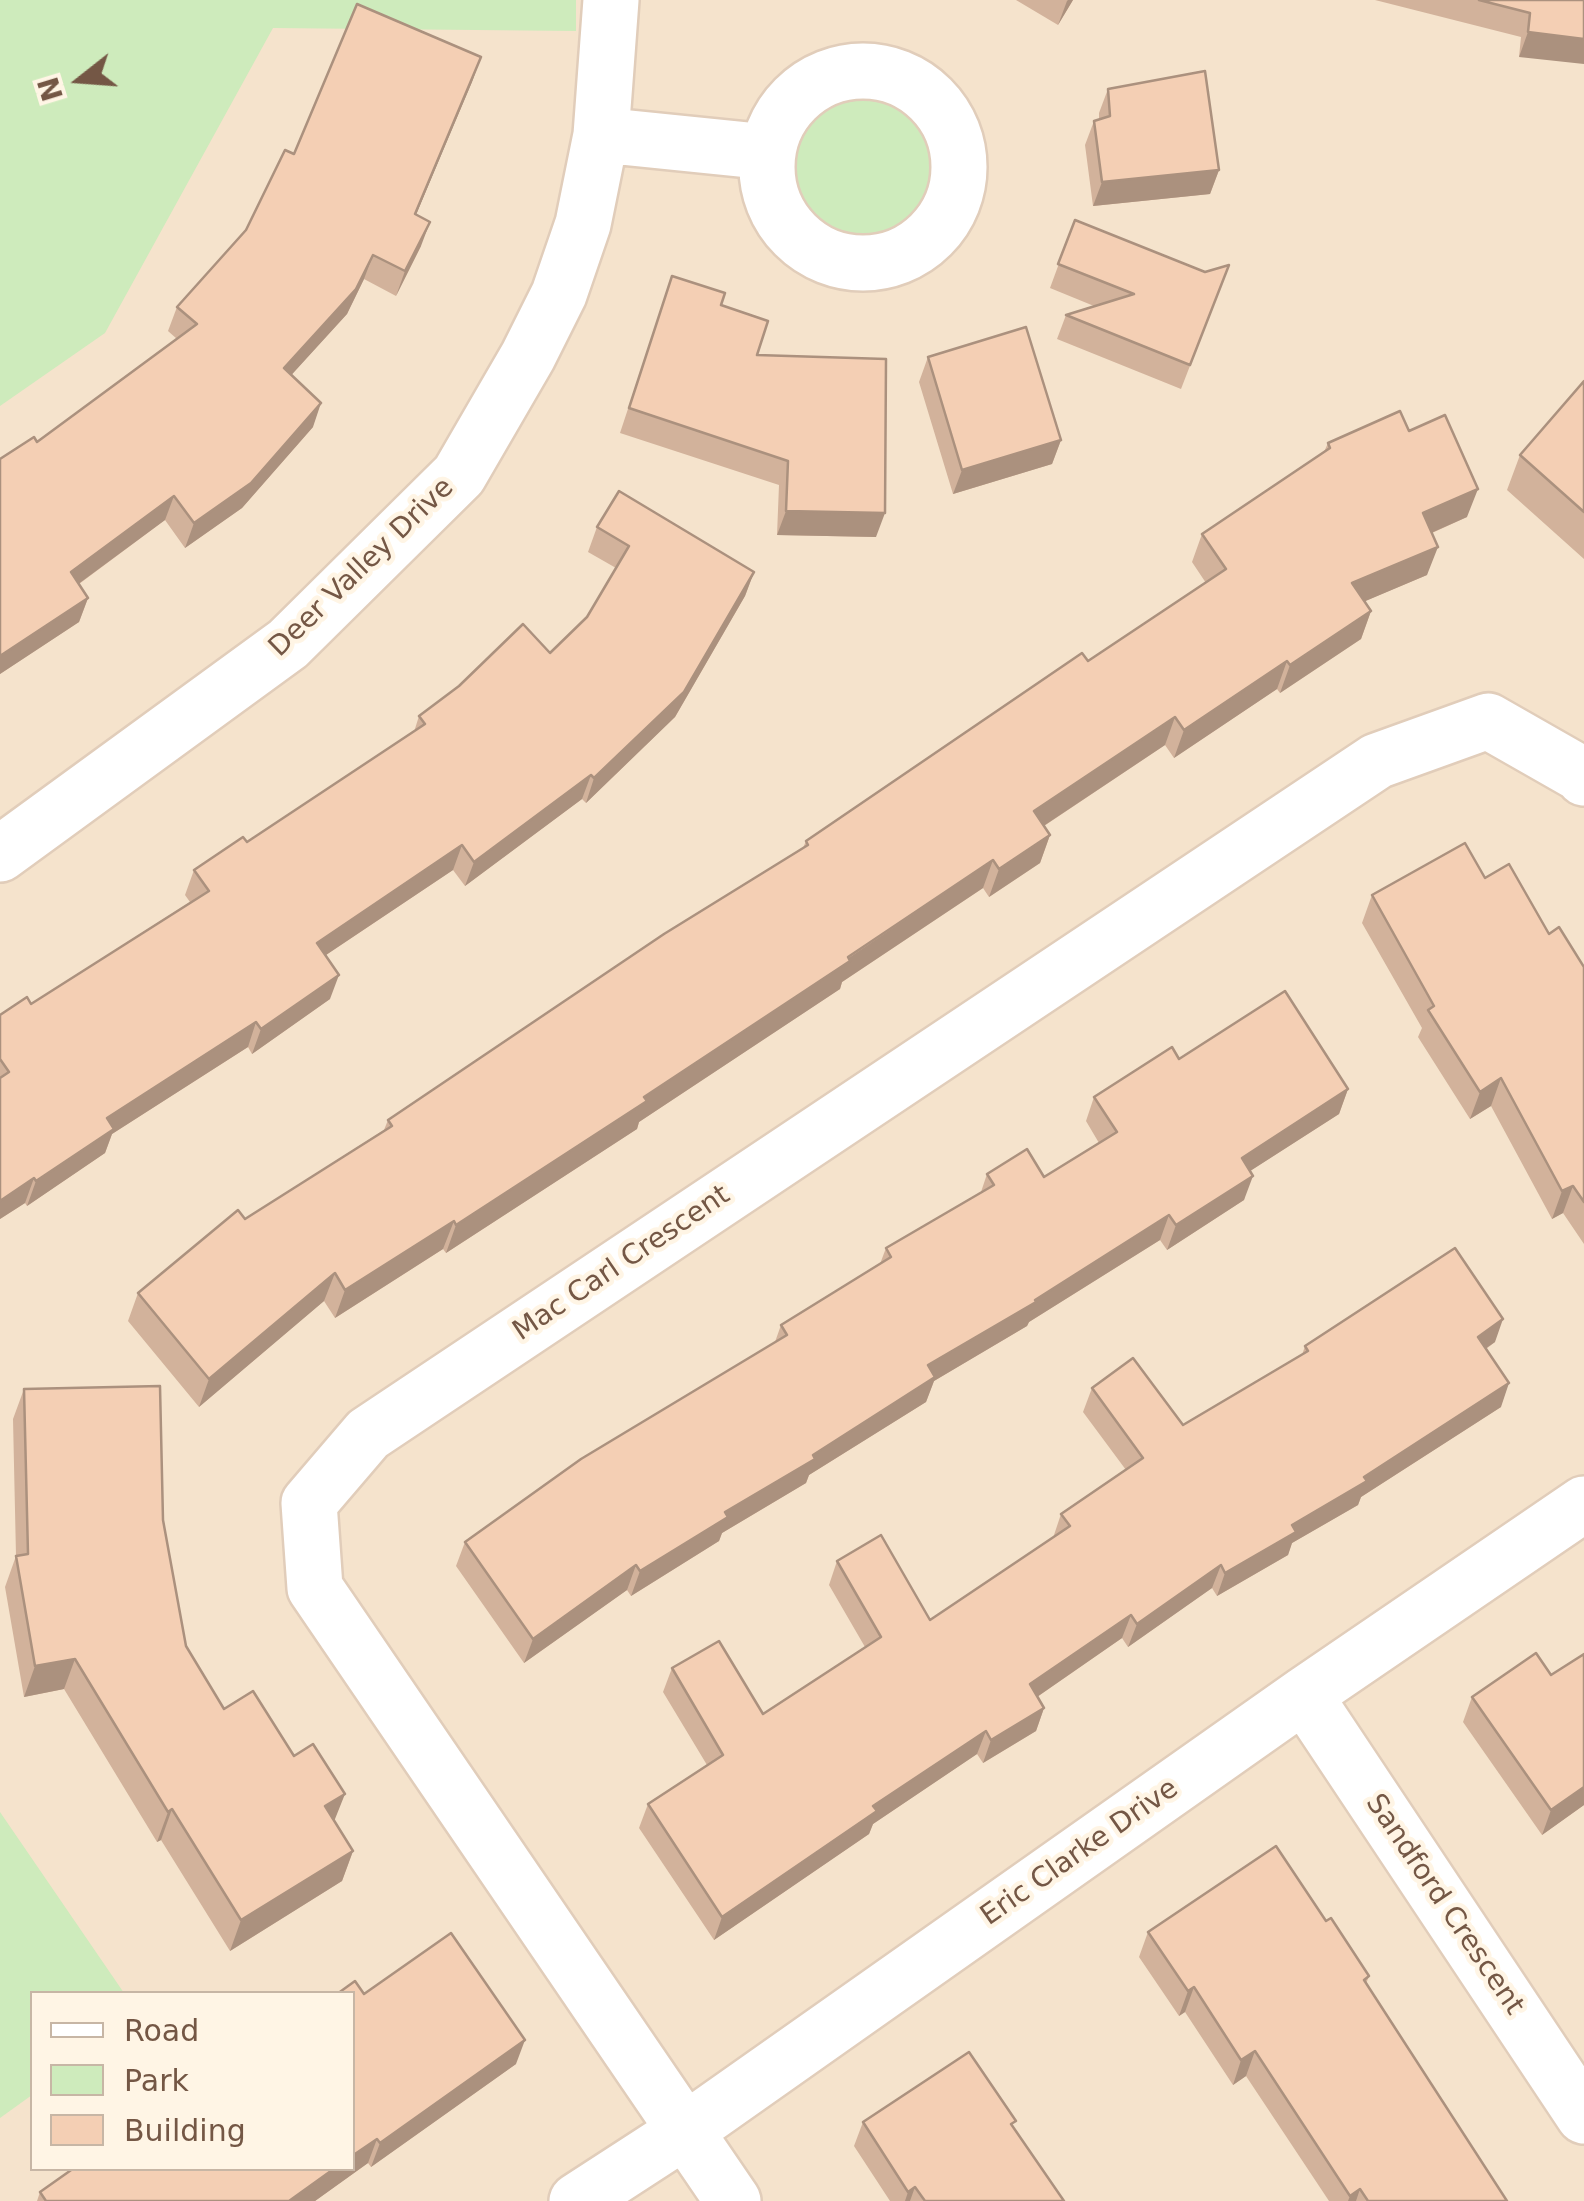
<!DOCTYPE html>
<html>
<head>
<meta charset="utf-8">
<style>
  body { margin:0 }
  #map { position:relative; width:1584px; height:2201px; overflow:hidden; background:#fdf2dd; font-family:"DejaVu Sans",sans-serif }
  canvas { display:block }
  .legend { position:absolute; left:30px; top:1991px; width:325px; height:180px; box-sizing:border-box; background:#fff5e5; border:2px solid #c7b6a5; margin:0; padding:12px 18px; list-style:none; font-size:30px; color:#745745 }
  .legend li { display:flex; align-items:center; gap:20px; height:50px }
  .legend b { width:50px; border:2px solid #c7b6a5 }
  .north { position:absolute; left:30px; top:30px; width:100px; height:100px; -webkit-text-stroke:8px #fff5e5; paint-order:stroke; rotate:253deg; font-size:28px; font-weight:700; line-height:40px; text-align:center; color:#745745 }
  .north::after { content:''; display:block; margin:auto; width:35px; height:45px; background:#745745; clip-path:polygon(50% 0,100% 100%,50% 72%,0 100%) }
</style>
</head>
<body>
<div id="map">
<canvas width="1584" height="2201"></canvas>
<ul class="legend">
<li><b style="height:12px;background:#fff"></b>Road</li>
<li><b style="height:28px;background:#ceebbc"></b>Park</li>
<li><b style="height:28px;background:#f4cfb4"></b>Building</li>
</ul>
<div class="north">N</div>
</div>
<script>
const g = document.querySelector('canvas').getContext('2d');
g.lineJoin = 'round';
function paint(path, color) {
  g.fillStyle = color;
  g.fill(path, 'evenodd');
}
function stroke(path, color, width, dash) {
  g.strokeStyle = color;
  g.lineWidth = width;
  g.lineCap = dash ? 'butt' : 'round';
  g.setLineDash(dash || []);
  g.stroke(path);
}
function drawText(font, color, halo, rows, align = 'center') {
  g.font = font + ' "DejaVu Sans",sans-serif';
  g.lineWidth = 9;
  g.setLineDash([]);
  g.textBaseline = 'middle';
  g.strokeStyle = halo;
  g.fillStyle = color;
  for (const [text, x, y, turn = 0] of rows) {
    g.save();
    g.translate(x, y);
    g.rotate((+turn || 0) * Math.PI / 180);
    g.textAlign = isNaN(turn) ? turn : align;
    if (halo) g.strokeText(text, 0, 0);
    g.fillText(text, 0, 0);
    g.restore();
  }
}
paint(new Path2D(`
  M 0,0 L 1584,0 L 1584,2201 L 0,2201 ZM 32,1994 L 352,1994 L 352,2168 L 32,2168 Z`), '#f5e3cc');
paint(new Path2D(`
  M 0,0 L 576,0 L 576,31 L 273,28 L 105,333 L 0,406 Z
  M795 167a70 70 0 1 1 140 0a70 70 0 1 1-140 0Z
  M 0,1812 L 124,1993 L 32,1994 L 32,2095 L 0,2118 Z`), '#ceebbc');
const minor = new Path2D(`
  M767 167a96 96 0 1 1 192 0a96 96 0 1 1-192 0Z
  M 601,135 L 768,152
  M 0,854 L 288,644 L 459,475 L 528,356 L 559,294 L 583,224 L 601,135 L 611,0
  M 1304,1695 L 1584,2116
  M 577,2201 L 685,2131 L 1304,1695 L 1584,1504
  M 733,2201 L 315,1588 L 309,1503 L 368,1434 L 1377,761 L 1488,721 L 1581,774 L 1584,778`);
stroke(minor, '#e1cdba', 60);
stroke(minor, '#fff', 55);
paint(new Path2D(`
  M 1016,0 L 1073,0 L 1058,25 Z
  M 1375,0 L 1584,0 L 1519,57 L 1521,37 Z
  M 481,57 L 416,215 L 421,246 L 396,296 L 364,279 L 347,314 L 291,375 L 313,427 L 242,508 L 185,548 L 165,520 L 79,584 L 88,598 L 79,622 L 0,674 L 0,459 L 37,442 L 177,339 L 168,331 L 177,307 L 246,230 L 294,154 Z
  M 1108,89 L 1219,170 L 1210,194 L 1093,206 L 1085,145 L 1094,121 L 1099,119 L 1099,113 Z
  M 1075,220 L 1205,272 L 1229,265 L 1181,389 L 1057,339 L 1066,315 L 1094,306 L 1050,288 Z
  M 672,276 L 757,355 L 876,537 L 777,535 L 779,485 L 620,433 Z
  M 928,357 L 1061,440 L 1052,464 L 953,494 L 919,382 Z
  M 1584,381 L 1584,559 L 1507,490 L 1520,455 Z
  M 1409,431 L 1467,517 L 1432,533 L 1427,575 L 1365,601 L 1371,611 L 1361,639 L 1280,693 L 1277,689 L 1174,758 L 1165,745 L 1044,826 L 1050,835 L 1040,863 L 989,897 L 983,888 L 842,982 L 840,989 L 639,1122 L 637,1129 L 446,1253 L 443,1249 L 335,1318 L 324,1301 L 199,1407 L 128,1321 L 138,1293 L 245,1219 L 384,1130 L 388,1120 L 803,848 L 806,841 L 1088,661 L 1206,583 L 1192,562 L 1202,534 L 1324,452 L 1328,443 Z
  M 597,527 L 754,572 L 745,596 L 675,717 L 586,803 L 582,799 L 465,886 L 453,870 L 326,955 L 330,999 L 252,1054 L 248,1047 L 112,1134 L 105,1153 L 27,1206 L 25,1203 L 0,1219 L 0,1015 L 31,1004 L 190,902 L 185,895 L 194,870 L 247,842 L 414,732 L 419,716 L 550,653 L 587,617 L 616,568 L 588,552 Z
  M 1485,878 L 1584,967 L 1584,1244 L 1563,1213 L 1552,1219 L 1491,1106 L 1470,1119 L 1418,1037 L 1422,1028 L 1362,923 L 1372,895 Z
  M 1179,1059 L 1348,1089 L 1339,1114 L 1250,1171 L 1244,1200 L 1167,1250 L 1160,1240 L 1029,1322 L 1027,1326 L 934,1381 L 926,1402 L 809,1475 L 806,1483 L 722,1533 L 719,1541 L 631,1596 L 627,1590 L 524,1663 L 456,1566 L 465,1542 L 775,1342 L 781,1325 L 880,1264 L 886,1248 L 981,1192 L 987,1174 L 1044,1177 L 1099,1143 L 1086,1121 L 1094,1097 Z
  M 1495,1342 L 1486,1349 L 1501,1407 L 1361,1497 L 1358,1505 L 1292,1543 L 1288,1555 L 1217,1596 L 1212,1588 L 1128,1647 L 1122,1638 L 1037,1697 L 1044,1708 L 1036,1731 L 983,1763 L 977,1754 L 873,1824 L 869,1834 L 714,1940 L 639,1828 L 648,1804 L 707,1765 L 663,1692 L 672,1668 L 763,1714 L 865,1647 L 829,1585 L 837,1561 L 930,1620 L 1053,1538 L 1061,1514 L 1126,1470 L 1083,1412 L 1092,1388 L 1183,1425 L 1302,1355 L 1305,1346 Z
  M 24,1389 L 163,1520 L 186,1646 L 224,1709 L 334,1822 L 353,1851 L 342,1881 L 230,1951 L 161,1840 L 157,1842 L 64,1689 L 24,1697 L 5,1587 L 16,1556 L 13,1419 Z
  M 1472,1697 L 1584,1805 L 1542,1835 L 1463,1722 Z
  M 1326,1921 L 1369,1976 L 1366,1984 L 1507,2201 L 1329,2201 L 1246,2076 L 1233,2085 L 1185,2012 L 1179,2016 L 1139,1957 L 1148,1932 Z
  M 364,1994 L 516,2064 L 371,2167 L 368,2163 L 315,2201 L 37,2201 L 40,2192 L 352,2168 Z
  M 863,2122 L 1013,2128 L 1064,2201 L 890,2201 L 854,2146 Z`), '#d2b29b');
paint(new Path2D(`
  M 1068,0 L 1073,0 L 1058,25 L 1067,1 Z
  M 1528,32 L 1584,39 L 1584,64 L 1519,57 Z
  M 481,57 L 472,82 L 406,238 L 415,214 Z
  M 1219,170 L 1210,194 L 1093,206 L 1102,182 Z
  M 430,222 L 421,246 L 396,296 L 405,271 Z
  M 373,255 L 364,279 L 347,314 L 275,393 L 284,368 Z
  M 321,403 L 313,427 L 242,508 L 185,548 L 194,523 Z
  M 1061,440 L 1052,464 L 953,494 L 962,470 Z
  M 1478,489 L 1467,517 L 1413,541 L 1423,513 Z
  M 174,496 L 165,520 L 62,596 L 71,572 Z
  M 786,511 L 885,513 L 876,537 L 777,535 Z
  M 1438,547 L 1427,575 L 1342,611 L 1352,583 Z
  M 754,572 L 745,596 L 675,717 L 586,803 L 594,778 Z
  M 88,598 L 79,622 L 0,674 L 0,656 Z
  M 1371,611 L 1361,639 L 1280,693 L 1290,665 Z
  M 1287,661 L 1277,689 L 1174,758 L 1184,730 Z
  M 1175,717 L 1165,745 L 1024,839 L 1034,811 Z
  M 591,775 L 582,799 L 465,886 L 474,862 Z
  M 1050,835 L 1040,863 L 989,897 L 999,869 Z
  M 462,845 L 453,870 L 308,967 L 317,943 Z
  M 993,860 L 983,888 L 842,982 L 840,989 L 639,1122 L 637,1129 L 446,1253 L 456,1225 Z
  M 339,975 L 330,999 L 252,1054 L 261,1029 Z
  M 256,1022 L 248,1047 L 112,1134 L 105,1153 L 27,1206 L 36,1181 L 107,1118 Z
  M 1501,1078 L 1491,1106 L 1470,1119 L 1480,1092 Z
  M 1348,1089 L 1339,1114 L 1233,1182 L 1242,1158 Z
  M 1253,1176 L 1244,1200 L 1167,1250 L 1176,1225 Z
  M 34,1178 L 25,1203 L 0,1219 L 0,1201 Z
  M 1573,1186 L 1563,1213 L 1552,1219 L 1562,1191 Z
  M 1169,1215 L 1160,1240 L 1029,1322 L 1027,1326 L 934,1381 L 926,1402 L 809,1475 L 806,1483 L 722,1533 L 719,1541 L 631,1596 L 640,1571 L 928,1365 Z
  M 454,1221 L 443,1249 L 335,1318 L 345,1290 Z
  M 335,1273 L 324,1301 L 199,1407 L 209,1379 Z
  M 1503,1319 L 1495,1342 L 1469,1360 L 1478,1337 Z
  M 1509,1383 L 1501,1407 L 1361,1497 L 1358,1505 L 1292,1543 L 1288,1555 L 1217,1596 L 1225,1573 L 1292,1525 Z
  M 636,1565 L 627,1590 L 524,1663 L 533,1639 Z
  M 1221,1565 L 1212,1588 L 1128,1647 L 1137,1624 Z
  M 1131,1615 L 1122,1638 L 1021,1708 L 1030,1684 Z
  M 75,1659 L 64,1689 L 24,1697 L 35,1666 Z
  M 1044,1708 L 1036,1731 L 983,1763 L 991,1740 Z
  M 986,1731 L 977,1754 L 873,1824 L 869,1834 L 714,1940 L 722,1917 L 873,1806 Z
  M 1584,1787 L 1584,1805 L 1542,1835 L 1551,1810 Z
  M 345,1794 L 333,1824 L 325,1806 Z
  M 172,1809 L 161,1840 L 157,1842 L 168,1812 Z
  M 353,1851 L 342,1881 L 230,1951 L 241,1920 Z
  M 1194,1987 L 1185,2012 L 1179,2016 L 1188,1991 Z
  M 525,2040 L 516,2064 L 371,2167 L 380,2143 Z
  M 1255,2051 L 1246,2076 L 1233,2085 L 1241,2060 Z
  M 377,2139 L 368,2163 L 315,2201 L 289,2201 L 335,2168 L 352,2168 L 352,2156 Z
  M 915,2187 L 910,2201 L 905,2201 L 908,2192 Z
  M 1360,2189 L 1356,2201 L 1348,2201 L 1350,2196 Z`), '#ab917e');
const building = new Path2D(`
  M 1479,0 L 1584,0 L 1584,39 L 1528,32 L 1530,13 Z
  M 357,4 L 481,57 L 415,214 L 430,222 L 405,271 L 373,255 L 356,289 L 284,368 L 321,403 L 251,483 L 194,523 L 174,496 L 71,572 L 88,598 L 0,656 L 0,459 L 34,437 L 37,442 L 197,324 L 177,307 L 246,230 L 285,150 L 294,154 Z
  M 1205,71 L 1219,170 L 1102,182 L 1094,121 L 1110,116 L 1108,89 Z
  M 1075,220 L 1205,272 L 1229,265 L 1190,365 L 1066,315 L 1134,294 L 1058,264 Z
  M 672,276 L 725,293 L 721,305 L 768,321 L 757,355 L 886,359 L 885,513 L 786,511 L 788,461 L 629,408 Z
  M 1026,327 L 1061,440 L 962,470 L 928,357 Z
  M 1584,381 L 1584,512 L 1520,455 Z
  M 1400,411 L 1409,431 L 1445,415 L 1478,489 L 1423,513 L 1438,547 L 1352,583 L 1371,611 L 1290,665 L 1287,661 L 1184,730 L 1175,717 L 1034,811 L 1050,835 L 999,869 L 993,860 L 848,957 L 850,961 L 644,1097 L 647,1101 L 456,1225 L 454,1221 L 345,1290 L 335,1273 L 209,1379 L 138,1293 L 238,1210 L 245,1219 L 392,1126 L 388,1120 L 664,934 L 808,845 L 806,841 L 1082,653 L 1088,661 L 1226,569 L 1202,534 L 1330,448 L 1328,443 Z
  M 619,491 L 754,572 L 684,692 L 594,778 L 591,775 L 474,862 L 462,845 L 317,943 L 339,975 L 261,1029 L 256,1022 L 107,1118 L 114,1129 L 36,1181 L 34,1178 L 0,1201 L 0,1078 L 9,1072 L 0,1059 L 0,1015 L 27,997 L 31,1004 L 209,891 L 194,870 L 243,837 L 247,842 L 425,724 L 419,716 L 459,686 L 523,624 L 550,653 L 587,617 L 629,546 L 597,527 Z
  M 1465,843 L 1485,878 L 1509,864 L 1549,934 L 1559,927 L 1584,967 L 1584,1202 L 1573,1186 L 1562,1191 L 1501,1078 L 1480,1092 L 1428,1010 L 1434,1006 L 1372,895 Z
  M 1285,991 L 1348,1089 L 1242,1158 L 1253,1176 L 1176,1225 L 1169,1215 L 1035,1300 L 1036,1302 L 928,1365 L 935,1377 L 813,1455 L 815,1459 L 725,1512 L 728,1517 L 640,1571 L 636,1565 L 533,1639 L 465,1542 L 581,1459 L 787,1335 L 781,1325 L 891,1257 L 886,1248 L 994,1185 L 987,1174 L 1027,1149 L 1044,1177 L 1117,1132 L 1094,1097 L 1172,1047 L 1179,1059 Z
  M 1455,1248 L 1503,1319 L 1478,1337 L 1509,1383 L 1364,1477 L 1367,1481 L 1292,1525 L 1296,1532 L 1225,1573 L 1221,1565 L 1137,1624 L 1131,1615 L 1030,1684 L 1044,1708 L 991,1740 L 986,1731 L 873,1806 L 877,1811 L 722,1917 L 648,1804 L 723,1755 L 672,1668 L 719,1641 L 763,1714 L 881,1637 L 837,1561 L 881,1535 L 930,1620 L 1070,1526 L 1061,1514 L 1143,1458 L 1092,1388 L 1133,1358 L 1183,1425 L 1308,1351 L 1305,1346 Z
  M 160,1386 L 163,1520 L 186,1646 L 224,1709 L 253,1691 L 294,1756 L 313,1744 L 345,1794 L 325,1806 L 353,1851 L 241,1920 L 172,1809 L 168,1812 L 75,1659 L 35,1666 L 16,1556 L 28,1554 L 24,1389 Z
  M 1536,1653 L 1551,1675 L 1584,1654 L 1584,1787 L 1551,1810 L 1472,1697 Z
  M 1276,1846 L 1326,1921 L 1331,1918 L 1369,1976 L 1364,1980 L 1507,2201 L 1368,2201 L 1360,2189 L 1350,2196 L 1255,2051 L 1241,2060 L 1194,1987 L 1188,1991 L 1148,1932 Z
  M 451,1933 L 525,2040 L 380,2143 L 377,2139 L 352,2156 L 352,1994 L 337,1994 L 355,1981 L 364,1994 Z
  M 969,2052 L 1016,2121 L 1011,2124 L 1064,2201 L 925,2201 L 915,2187 L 908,2192 L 863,2122 Z
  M 74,2168 L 335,2168 L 289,2201 L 46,2201 L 40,2192 Z`);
paint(building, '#f4cfb4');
stroke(building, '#ab917e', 2.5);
drawText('28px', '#745745', '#fff5e5', [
  ["Deer Valley Drive",362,568,-44],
  ["Mac Carl Crescent",622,1264,-34],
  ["Eric Clarke Drive",1080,1853,-35],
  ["Sandford Crescent",1444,1905,56]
]);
</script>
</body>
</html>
